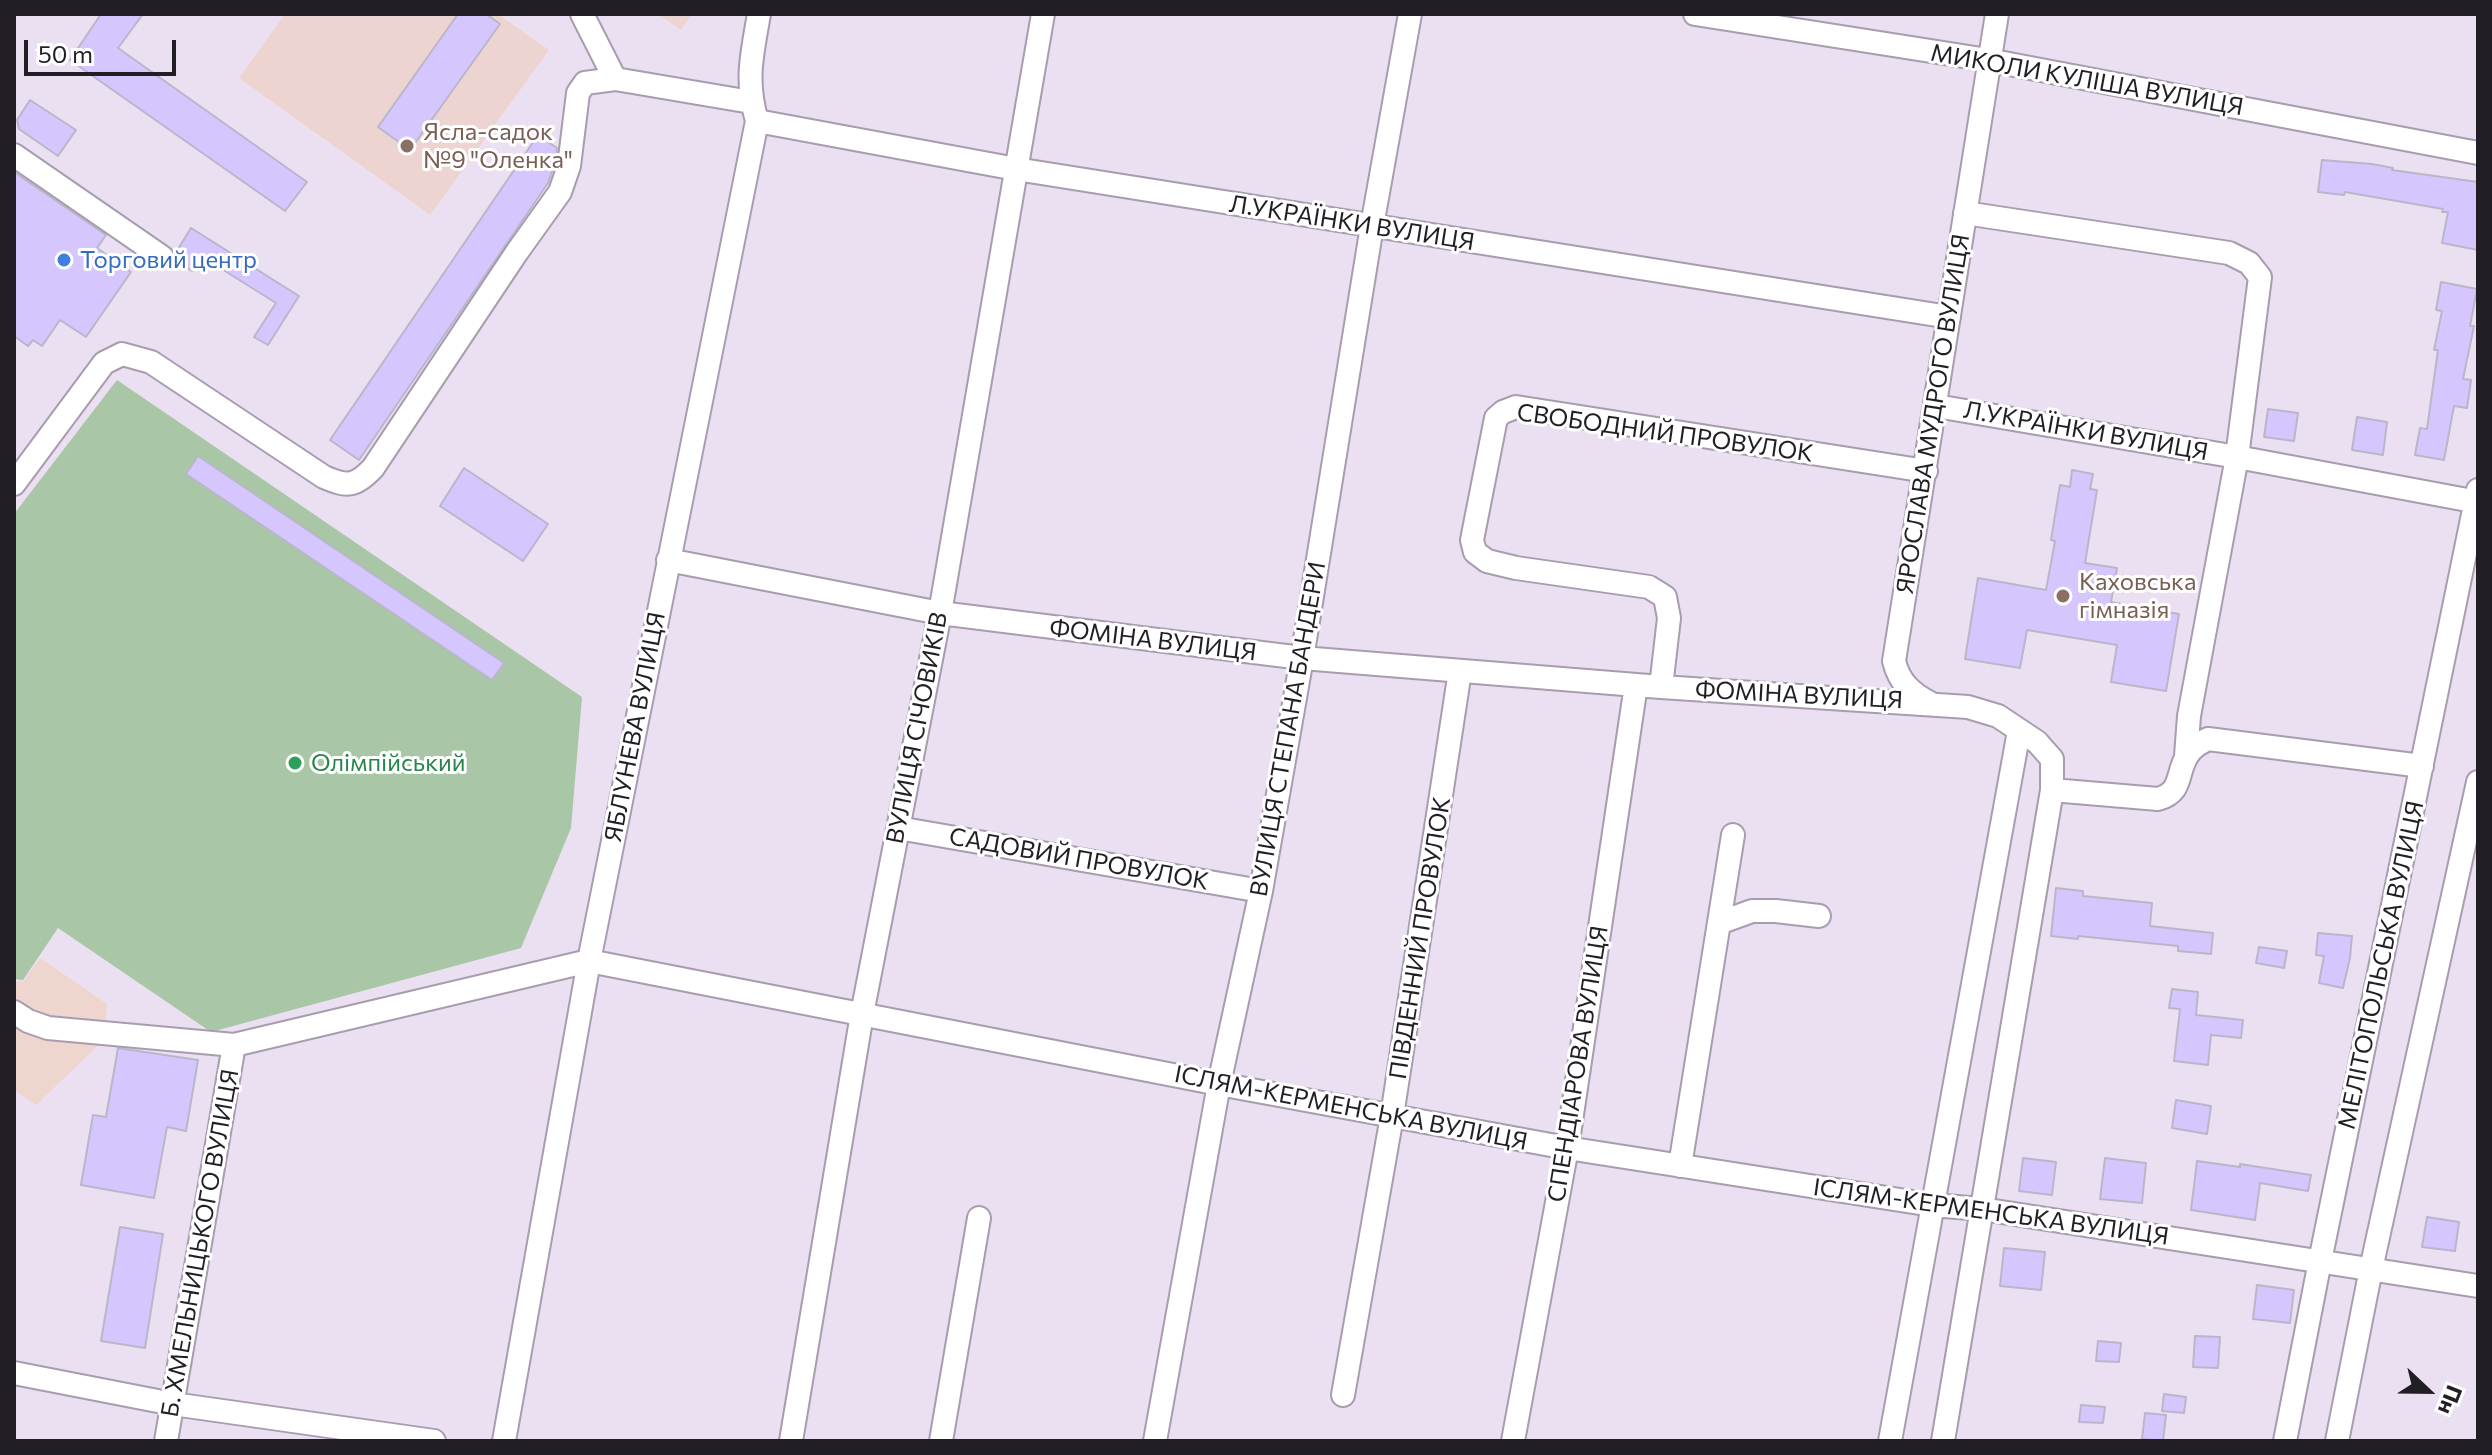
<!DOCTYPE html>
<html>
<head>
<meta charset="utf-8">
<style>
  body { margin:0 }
  #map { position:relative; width:2492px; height:1455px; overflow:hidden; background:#ebe0f2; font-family:Commissioner,sans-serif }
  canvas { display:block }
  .frame { position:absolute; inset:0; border:16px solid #221e25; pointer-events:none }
  .north { position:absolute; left:2388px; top:1351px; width:80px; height:80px; -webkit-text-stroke:6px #fff; paint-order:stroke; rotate:112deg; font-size:22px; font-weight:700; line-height:32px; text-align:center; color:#221e25 }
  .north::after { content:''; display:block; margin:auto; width:28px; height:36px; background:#221e25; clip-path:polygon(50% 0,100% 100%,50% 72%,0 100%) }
  .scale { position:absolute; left:24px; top:40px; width:152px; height:36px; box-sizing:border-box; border:4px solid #221e25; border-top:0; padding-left:10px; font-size:24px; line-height:28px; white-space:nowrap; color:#221e25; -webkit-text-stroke:6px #fff; paint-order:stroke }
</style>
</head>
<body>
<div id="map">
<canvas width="2492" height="1455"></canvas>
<div class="frame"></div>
<div class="north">Пн</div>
<div class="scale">50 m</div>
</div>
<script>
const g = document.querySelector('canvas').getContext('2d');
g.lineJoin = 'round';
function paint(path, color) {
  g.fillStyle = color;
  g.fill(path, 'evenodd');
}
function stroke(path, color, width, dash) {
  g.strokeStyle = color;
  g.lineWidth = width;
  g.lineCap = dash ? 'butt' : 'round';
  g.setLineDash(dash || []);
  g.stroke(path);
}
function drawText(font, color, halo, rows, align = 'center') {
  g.font = font + ' Commissioner,sans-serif';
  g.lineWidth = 6;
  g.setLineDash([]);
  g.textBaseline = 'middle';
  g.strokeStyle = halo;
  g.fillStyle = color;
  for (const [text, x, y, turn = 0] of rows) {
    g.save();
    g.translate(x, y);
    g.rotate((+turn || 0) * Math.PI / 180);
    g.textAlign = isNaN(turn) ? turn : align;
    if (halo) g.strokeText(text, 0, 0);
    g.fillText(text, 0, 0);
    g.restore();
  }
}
paint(new Path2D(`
  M 40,958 L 107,1004 L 104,1040 L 36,1105 L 14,1090 L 14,981 L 23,982 Z`), '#eed5cd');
paint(new Path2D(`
  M 285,14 L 498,14 L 549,50 L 430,215 L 239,78 Z
  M 658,14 L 692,14 L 681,30 Z`), '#eed4d1');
paint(new Path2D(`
  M 117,380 L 582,697 L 571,828 L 521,948 L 211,1032 L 58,928 L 23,980 L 14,979 L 14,514 Z`), '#a9c6a6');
const building = new Path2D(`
  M 101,14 L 143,14 L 118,48 L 307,182 L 285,211 L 70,60 Z
  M 458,14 L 486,14 L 500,24 L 410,150 L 378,127 Z
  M 30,100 L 76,130 L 58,156 L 19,129 L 17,120 Z
  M 538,135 L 557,148 L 555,163 L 548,183 L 359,460 L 330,440 Z
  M 2322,160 L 2372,164 L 2393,168 L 2392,170 L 2478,182 L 2478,250 L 2442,243 L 2448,212 L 2442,212 L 2443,209 L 2345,192 L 2344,195 L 2318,192 Z
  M 14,172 L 106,235 L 97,248 L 131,272 L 86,337 L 60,320 L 42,346 L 33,340 L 28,346 L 14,336 Z
  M 191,228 L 299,296 L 268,345 L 254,337 L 276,303 L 201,256 L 192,271 L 175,261 L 175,254 Z
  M 2441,282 L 2477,289 L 2470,326 L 2474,326 L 2463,379 L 2471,380 L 2467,408 L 2454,406 L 2444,460 L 2415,455 L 2420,428 L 2427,429 L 2438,350 L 2434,350 L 2442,311 L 2436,310 Z
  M 2268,409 L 2298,413 L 2294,441 L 2264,437 Z
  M 2357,417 L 2387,422 L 2383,455 L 2352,450 Z
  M 198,456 L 504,663 L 492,680 L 186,474 Z
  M 464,468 L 548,524 L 523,561 L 440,506 Z
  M 2072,470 L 2093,474 L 2090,489 L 2097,490 L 2085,563 L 2117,568 L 2111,602 L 2179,614 L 2166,691 L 2111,682 L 2117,645 L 2027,630 L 2020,668 L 1965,659 L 1978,578 L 2046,590 L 2055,541 L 2051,540 L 2060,485 L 2070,487 Z
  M 2056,888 L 2083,891 L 2083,896 L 2152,903 L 2150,926 L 2213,933 L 2211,954 L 2178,951 L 2178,946 L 2078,936 L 2078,939 L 2051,936 Z
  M 2318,933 L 2352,936 L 2350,958 L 2343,988 L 2319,983 L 2324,956 L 2316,955 Z
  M 2259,947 L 2287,951 L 2284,968 L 2256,963 Z
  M 2172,989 L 2198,992 L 2196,1015 L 2243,1020 L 2241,1038 L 2211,1035 L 2208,1065 L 2174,1061 L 2180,1009 L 2169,1008 Z
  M 118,1048 L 198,1060 L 186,1131 L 167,1127 L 154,1198 L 81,1185 L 93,1115 L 106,1117 Z
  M 2176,1100 L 2211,1106 L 2207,1134 L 2172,1128 Z
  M 2023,1158 L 2056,1162 L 2052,1195 L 2019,1191 Z
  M 2105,1158 L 2146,1163 L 2142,1203 L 2100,1199 Z
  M 2197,1161 L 2240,1167 L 2240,1164 L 2311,1175 L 2308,1191 L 2260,1183 L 2255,1220 L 2191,1210 Z
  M 2427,1217 L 2459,1222 L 2455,1251 L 2422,1247 Z
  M 120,1227 L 163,1234 L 145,1348 L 101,1341 Z
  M 2004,1248 L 2045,1252 L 2041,1290 L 2000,1286 Z
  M 2257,1285 L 2294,1290 L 2290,1323 L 2253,1319 Z
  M 2195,1336 L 2220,1337 L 2218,1368 L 2193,1367 Z
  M 2098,1341 L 2121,1343 L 2119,1362 L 2096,1361 Z
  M 2164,1394 L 2186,1397 L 2184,1413 L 2162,1411 Z
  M 2081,1405 L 2105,1407 L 2103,1423 L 2079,1422 Z
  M 2145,1413 L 2166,1415 L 2163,1441 L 2142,1439 Z`);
paint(building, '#d5c7fe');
stroke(building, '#bab6ca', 2);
const minor = new Path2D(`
  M 582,14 L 615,79
  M 1695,14 L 1988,60 L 2478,153
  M 757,121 L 1016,169 L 1949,317
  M 14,155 L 162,257
  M 1965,213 L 2229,253 L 2249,263 L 2260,277 L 2237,457 L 2189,716 L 2186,756
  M 1936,406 L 2237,457 L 2478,502
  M 14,484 L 104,363 L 122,354 L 151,362 L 324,477 C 347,487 355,487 373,468 L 517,252 L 560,192 L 569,166 L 578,93 L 585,83 L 615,79 L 751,102
  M 668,560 L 940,613 L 1302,658 L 1661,687 L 1968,707 L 1998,716 L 2037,742 L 2052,759 L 2052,790 L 1943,1441
  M 1661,687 L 1669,618 L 1665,597 L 1649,587 L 1516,568 L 1487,561 L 1475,552 L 1472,540 L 1496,418 L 1503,412 L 1516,407 L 1926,471
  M 1930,703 C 1911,693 1899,682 1894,661 L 1997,14
  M 2052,790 L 2158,799 C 2183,792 2176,774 2187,756 C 2192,747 2200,743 2208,739 L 2422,766
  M 898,828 L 1261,891
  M 1719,923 L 1752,911 L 1776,911 L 1819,916
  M 14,1012 L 28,1021 L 48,1028 L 234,1045 L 589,961 L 1219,1084 L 1567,1148 L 1932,1205 L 1982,1209 L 2478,1286
  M 1680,1166 L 1733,835
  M 14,1373 L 173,1404 L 434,1441
  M 1343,1395 L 1392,1116 L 1460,671
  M 166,1441 L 234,1045
  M 504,1441 L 589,961 L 757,121 C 745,80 752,55 759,14
  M 791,1441 L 862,1014 L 940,613 L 1043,14
  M 941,1441 L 979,1218
  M 1155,1441 L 1219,1084 L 1261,891 L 1302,658 L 1372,226 L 1410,14
  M 1513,1441 L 1567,1148 L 1636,685
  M 1890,1441 L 2019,731
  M 2285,1441 L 2320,1261 L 2478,490
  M 2337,1441 L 2371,1269 L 2478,782`);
stroke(minor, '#a89cae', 26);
stroke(minor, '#fff', 22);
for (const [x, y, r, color] of [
  [407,146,8,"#8d6e63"],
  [64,260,8,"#3f7fe0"],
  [2063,596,8,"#8d6e63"],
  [295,763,8,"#2e9e5b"]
]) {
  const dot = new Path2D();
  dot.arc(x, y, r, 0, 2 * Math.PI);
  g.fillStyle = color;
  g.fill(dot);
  stroke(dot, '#fff', 3);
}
drawText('24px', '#221e25', '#fff', [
  ["МИКОЛИ КУЛІША ВУЛИЦЯ",2087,80,10],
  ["Л.УКРАЇНКИ ВУЛИЦЯ",1352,223,9],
  ["ЯРОСЛАВА МУДРОГО ВУЛИЦЯ",1933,414,-81],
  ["Л.УКРАЇНКИ ВУЛИЦЯ",2086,431,10],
  ["СВОБОДНИЙ ПРОВУЛОК",1665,433,8],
  ["ФОМІНА ВУЛИЦЯ",1153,640,7],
  ["ФОМІНА ВУЛИЦЯ",1799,695,3],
  ["ЯБЛУНЕВА ВУЛИЦЯ",635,727,-79],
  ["ВУЛИЦЯ СІЧОВИКІВ",917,728,-79],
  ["ВУЛИЦЯ СТЕПАНА БАНДЕРИ",1288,729,-80],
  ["САДОВИЙ ПРОВУЛОК",1079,859,10],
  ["ПІВДЕННИЙ ПРОВУЛОК",1420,938,-81],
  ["МЕЛІТОПОЛЬСЬКА ВУЛИЦЯ",2381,965,-78],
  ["СПЕНДІАРОВА ВУЛИЦЯ",1578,1064,-81],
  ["ІСЛЯМ-КЕРМЕНСЬКА ВУЛИЦЯ",1351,1108,11],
  ["ІСЛЯМ-КЕРМЕНСЬКА ВУЛИЦЯ",1991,1212,8],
  ["Б. ХМЕЛЬНИЦЬКОГО ВУЛИЦЯ",200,1243,-80]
]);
drawText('24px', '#785e54', '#fff', [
  ["Ясла-садок",423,132],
  ["№9 \"Оленка\"",423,160],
  ["Каховська",2079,582],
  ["гімназія",2079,610]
], 'left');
drawText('24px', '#366cbe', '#fff', [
  ["Торговий центр",80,260]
], 'left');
drawText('24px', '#27864d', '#fff', [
  ["Олімпійський",311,763]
], 'left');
</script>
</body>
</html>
